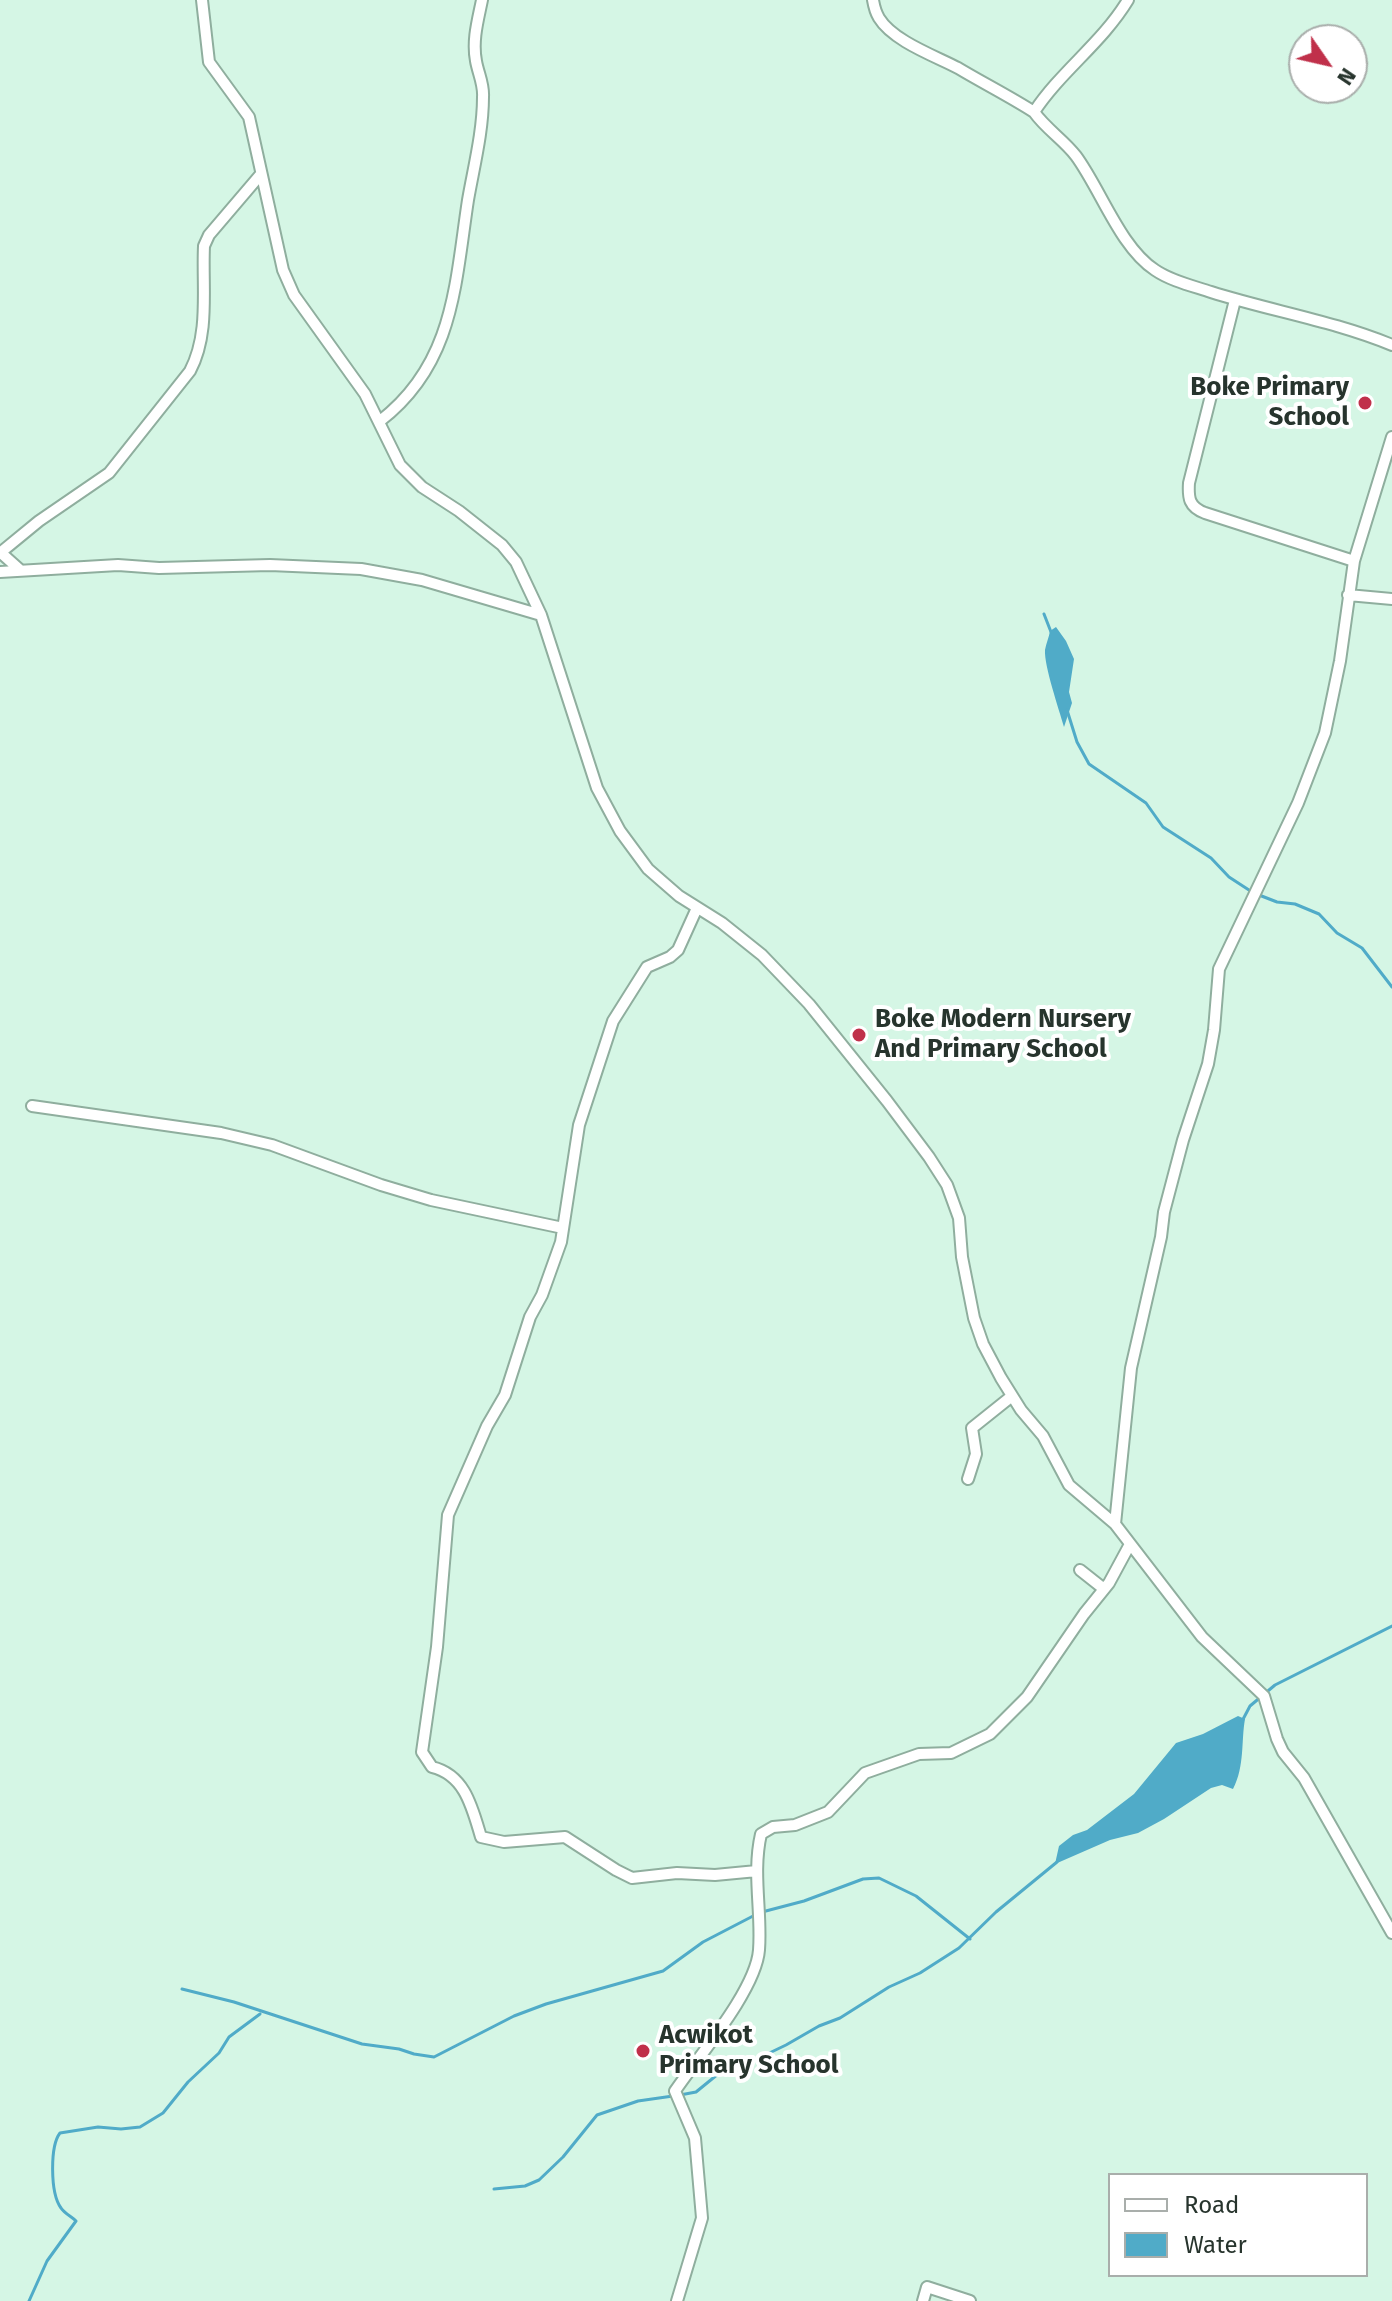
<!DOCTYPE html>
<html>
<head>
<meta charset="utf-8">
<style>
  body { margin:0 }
  #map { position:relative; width:1392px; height:2301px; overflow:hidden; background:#d5f6e5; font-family:"Fira Sans",sans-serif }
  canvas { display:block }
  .legend { position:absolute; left:1108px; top:2173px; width:260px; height:104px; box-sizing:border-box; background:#fff; border:2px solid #a9aeab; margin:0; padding:10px 14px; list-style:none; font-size:24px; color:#27342d }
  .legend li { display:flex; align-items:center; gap:16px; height:40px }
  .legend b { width:40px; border:2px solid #a9aeab }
  .north { position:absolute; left:1288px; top:24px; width:80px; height:80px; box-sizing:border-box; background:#fff; border:2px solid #a9aeab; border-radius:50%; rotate:124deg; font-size:22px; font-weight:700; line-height:32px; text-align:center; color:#27342d }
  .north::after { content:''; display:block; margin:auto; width:28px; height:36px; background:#c0304a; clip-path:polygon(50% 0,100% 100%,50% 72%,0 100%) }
</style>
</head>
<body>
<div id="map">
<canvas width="1392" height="2301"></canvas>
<ul class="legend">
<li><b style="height:10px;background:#fff"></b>Road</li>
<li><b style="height:22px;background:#50abc8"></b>Water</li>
</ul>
<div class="north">N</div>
</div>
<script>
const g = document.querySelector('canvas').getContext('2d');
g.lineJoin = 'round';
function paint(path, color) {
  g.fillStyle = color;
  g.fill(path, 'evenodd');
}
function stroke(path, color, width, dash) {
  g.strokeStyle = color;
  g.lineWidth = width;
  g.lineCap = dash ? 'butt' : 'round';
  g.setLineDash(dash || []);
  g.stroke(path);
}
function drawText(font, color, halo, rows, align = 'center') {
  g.font = font + ' "Fira Sans",sans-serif';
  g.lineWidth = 8;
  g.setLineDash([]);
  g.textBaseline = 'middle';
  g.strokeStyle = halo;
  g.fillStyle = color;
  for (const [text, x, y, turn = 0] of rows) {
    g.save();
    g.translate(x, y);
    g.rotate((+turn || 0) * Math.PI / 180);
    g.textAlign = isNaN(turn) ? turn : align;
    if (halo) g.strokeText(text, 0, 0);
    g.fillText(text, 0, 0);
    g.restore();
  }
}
paint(new Path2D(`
  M 1056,627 L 1066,641 L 1074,659 L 1069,692 L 1072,703 L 1064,727 C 1059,709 1044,666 1045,650 C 1046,644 1049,637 1050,631 Z
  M 1238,1716 L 1245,1719 C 1241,1741 1245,1766 1233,1789 L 1222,1785 L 1211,1788 L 1164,1819 L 1138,1833 L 1110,1840 L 1055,1864 L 1059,1846 L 1073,1835 L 1087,1830 L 1134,1794 L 1176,1743 L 1203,1734 Z`), '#50abc8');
stroke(new Path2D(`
  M 1044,614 L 1051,632
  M 1067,710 L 1077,742 L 1089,764 L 1146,803 L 1163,827 L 1211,858 L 1229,877 L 1252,892
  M 1259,895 L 1277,902 L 1295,904 L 1319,914 L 1337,933 L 1362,948 L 1392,987
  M 1240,1725 L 1250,1706 L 1275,1685 L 1392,1626
  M 762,1912 L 804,1901 L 863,1879 L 879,1878 L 916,1896 L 970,1939
  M 182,1989 L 234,2002 L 362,2044 L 399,2049 L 414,2054 L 434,2057 L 514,2016 L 546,2004 L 663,1971 L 703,1942 L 755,1915
  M 680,2095 L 696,2092 L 723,2070 L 761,2057 L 786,2045 L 819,2026 L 840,2018 L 889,1987 L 920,1973 L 959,1948 L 996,1912 L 1057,1862
  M 494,2189 L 525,2186 L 539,2180 L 563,2157 L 597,2115 L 638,2101 L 673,2096
  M 29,2301 L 47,2261 L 76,2221 C 72,2217 64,2213 61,2208 C 50,2193 50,2146 60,2133 L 98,2127 L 121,2129 L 140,2127 L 163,2113 L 188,2082 L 219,2053 L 229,2037 L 260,2014`), '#50abc8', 3);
const street = new Path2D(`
  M 202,0 L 209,62 L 249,117 L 283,270 L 294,295 L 365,394 L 400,465 L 422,487 L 459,511 L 502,545 L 516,562 L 541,615 L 597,788 L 620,831 L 648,869 L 679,896 L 722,923 L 762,955 L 809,1004 L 887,1101 L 929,1157 L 947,1185 L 959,1218 L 962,1257 L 974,1318 L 983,1344 L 1001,1378 L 1021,1410 L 1043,1436 L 1069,1485 L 1115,1524 L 1202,1637 L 1264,1696 L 1277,1739 L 1283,1752 L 1304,1778 L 1392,1933
  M 873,0 C 874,6 876,13 879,18 C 893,41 935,56 958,68 C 983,83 1009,96 1034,112
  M 1128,0 C 1102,43 1061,71 1034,112 C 1046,129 1064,140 1076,156 C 1101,190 1120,247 1155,270 C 1171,281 1193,286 1211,292 C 1271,311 1334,321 1392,345
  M 1235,300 L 1189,483 C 1188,498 1189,507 1205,513 L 1354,561
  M 380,421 C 454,364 455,285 468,200 C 474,166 483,131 483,97 C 484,84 478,73 476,61 C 472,40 478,20 482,0
  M 0,552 L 19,569
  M 0,553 L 39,521 L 109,473 L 190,371 C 210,333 202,288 204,246 L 209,235 L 261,174
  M 0,572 L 118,565 L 159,568 L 270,565 L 361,569 L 422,580 L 541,615
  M 1348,595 L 1392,599
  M 697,908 L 678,950 L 670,957 L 647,967 L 613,1021 L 579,1125 L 561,1242 L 542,1295 L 530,1317 L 505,1395 L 487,1426 L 448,1515 L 437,1647 L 422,1752 L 432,1767 C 465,1775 472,1807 481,1837 L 504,1842 L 565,1837 L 616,1870 L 632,1878 L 677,1873 L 715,1875 L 757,1871
  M 32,1106 L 221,1133 L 272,1145 L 381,1185 L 431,1200 L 563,1228
  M 968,1479 L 976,1454 L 972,1428 L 1012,1396
  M 1115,1524 L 1131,1368 L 1161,1237 L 1164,1212 L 1183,1140 L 1208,1064 L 1214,1030 L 1219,969 L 1298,803 L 1325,733 L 1340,661 L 1354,561 L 1392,437
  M 1080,1570 L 1104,1589
  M 677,2301 L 702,2218 L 695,2138 L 675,2091 C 698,2057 756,1990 759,1950 C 762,1912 752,1873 761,1834 L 773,1827 L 795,1825 L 828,1812 L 865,1773 L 919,1754 L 951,1753 L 990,1734 L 1027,1697 L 1084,1614 L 1109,1583 L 1129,1546
  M 923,2301 L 927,2287 L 970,2301`);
stroke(street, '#8fae9e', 14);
stroke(street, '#fff', 10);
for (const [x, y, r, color] of [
  [1365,403,8,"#c0304a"],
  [859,1035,8,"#c0304a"],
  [643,2051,8,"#c0304a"]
]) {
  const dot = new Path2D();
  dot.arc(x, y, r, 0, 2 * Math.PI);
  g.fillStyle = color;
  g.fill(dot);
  stroke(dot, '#fff', 3);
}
drawText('bold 26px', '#27342d', '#fff', [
  ["Boke Primary",1349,388,"right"],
  ["School",1349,418,"right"],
  ["Boke Modern Nursery",875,1020],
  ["And Primary School",875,1050],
  ["Acwikot",659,2036],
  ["Primary School",659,2066]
], 'left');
</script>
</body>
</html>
